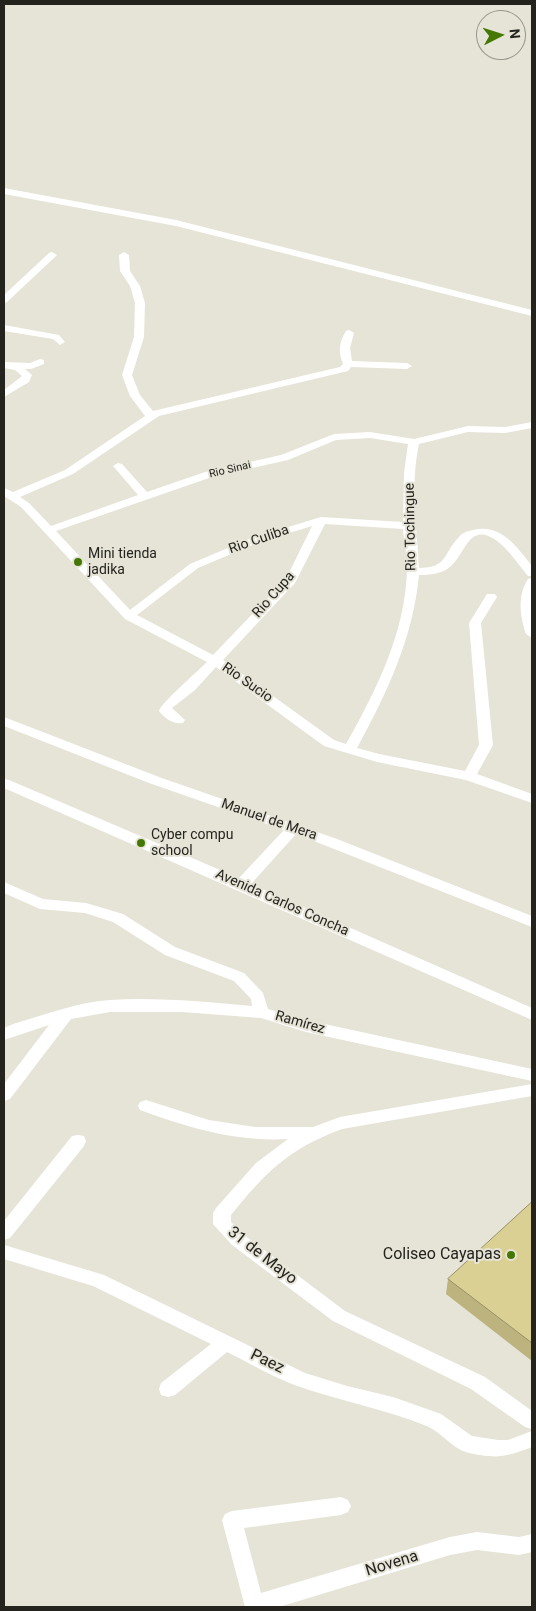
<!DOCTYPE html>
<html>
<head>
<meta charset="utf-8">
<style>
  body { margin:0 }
  #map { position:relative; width:536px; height:1611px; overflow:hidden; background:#e6e4d7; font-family:Roboto,sans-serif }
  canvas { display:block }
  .frame { position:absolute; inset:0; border:5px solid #24231e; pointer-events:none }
  .north { position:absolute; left:476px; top:10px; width:50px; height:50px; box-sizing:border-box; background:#e6e4d7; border:1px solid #98978d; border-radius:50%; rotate:85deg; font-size:14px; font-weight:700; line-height:20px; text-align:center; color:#24231e }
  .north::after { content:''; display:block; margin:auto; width:18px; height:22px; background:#447803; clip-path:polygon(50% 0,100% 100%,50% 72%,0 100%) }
</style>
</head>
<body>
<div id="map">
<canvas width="536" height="1611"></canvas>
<div class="frame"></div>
<div class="north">N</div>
</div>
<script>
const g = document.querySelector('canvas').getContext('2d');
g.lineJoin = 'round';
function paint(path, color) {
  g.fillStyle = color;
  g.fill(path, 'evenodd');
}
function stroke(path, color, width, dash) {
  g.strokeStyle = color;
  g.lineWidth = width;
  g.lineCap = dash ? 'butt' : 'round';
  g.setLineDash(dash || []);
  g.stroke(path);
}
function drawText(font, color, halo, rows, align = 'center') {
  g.font = font + ' Roboto,sans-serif';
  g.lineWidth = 4;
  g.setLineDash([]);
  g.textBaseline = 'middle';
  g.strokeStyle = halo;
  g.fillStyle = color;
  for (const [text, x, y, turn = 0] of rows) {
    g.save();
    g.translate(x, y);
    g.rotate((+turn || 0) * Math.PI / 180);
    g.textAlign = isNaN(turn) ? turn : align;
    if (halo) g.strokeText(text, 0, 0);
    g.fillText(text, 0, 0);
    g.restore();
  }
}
paint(new Path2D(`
  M 4,188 L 176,220 L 532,310 L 532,316 L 176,226 L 4,194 Z
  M 52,252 L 57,255 L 55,257 L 7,302 L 4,303 L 4,295 L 49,253 Z
  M 124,252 L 129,255 L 130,271 L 140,286 L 145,303 L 144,337 L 132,375 L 140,395 L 153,411 L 340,367 L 343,364 C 338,352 339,342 346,331 L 349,330 L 354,333 L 350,348 L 352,361 L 407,363 L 412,366 L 407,369 L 351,367 L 348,371 L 159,416 L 73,474 L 20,497 L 29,503 L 51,526 L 138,495 L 113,466 L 118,463 L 122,464 L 147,492 L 205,472 L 281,455 L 334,434 L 370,432 L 414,439 L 468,426 L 505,427 L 532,422 L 532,428 L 505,433 L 468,432 L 419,444 C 410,486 417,526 419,568 C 448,568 443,553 459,537 C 462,533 467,531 473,530 C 501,523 517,547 532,566 L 532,576 L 528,576 C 518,564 509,550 497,541 C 469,521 466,553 451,566 C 443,574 430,575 419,575 C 413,638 387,693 357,748 L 379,754 L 465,771 L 479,745 L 469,623 L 487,594 L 495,594 L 497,597 L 481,623 L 493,745 L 477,774 L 532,794 L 532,803 L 466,780 L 377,762 L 324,746 L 216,667 L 195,690 L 172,708 L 185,720 L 183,723 C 174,725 164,718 159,711 C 160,704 199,670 207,662 L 125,619 L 21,507 L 4,496 L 4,488 L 13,492 L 65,470 L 145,416 L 130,396 L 122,375 L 134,337 L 135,303 L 130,286 L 120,271 L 119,255 ZM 370,438 L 408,444 L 404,473 L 403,522 L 321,517 L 249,539 L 190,564 L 130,610 L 56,531 L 212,477 L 288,460 L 336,440 ZM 325,524 L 403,529 C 404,543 408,557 407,571 C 405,633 376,691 346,744 L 334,740 L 223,660 L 295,583 ZM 312,526 L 286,579 L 213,655 L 137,615 L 198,568 L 257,543 Z
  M 4,325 L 59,335 L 65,342 L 60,345 L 53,339 L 4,331 Z
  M 40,359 L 44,360 L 44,364 L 31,369 L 25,369 L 32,375 L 29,382 L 4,397 L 4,390 L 22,376 L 15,370 L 4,368 L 4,362 L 30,363 Z
  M 532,578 L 532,638 L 526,634 C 520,616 517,596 528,579 Z
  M 4,717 L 159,777 L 337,839 L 532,916 L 532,927 L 296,834 L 251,884 L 532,1008 L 532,1020 L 4,788 L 4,779 L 9,780 L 239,878 L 284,830 L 149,783 L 4,726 Z
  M 4,882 L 43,899 L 86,903 L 123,914 L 175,947 L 244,973 L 263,993 L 268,1009 L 306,1020 L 532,1069 L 532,1081 L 306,1032 L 261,1018 L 182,1012 L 110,1012 L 71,1019 L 10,1099 L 4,1101 L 4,1084 L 49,1025 L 4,1040 L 4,1028 L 13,1024 C 44,1015 78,1002 110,1000 C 157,997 205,1002 252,1006 L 251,999 L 234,981 L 165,955 L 113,922 L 85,913 L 40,909 L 4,893 Z
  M 532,1084 L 532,1096 L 342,1129 C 288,1149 266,1172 231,1215 L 231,1222 L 244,1235 L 345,1311 L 485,1377 L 532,1411 L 532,1429 L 525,1427 L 471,1389 L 333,1321 L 232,1245 L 213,1224 L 213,1213 L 216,1208 L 256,1163 L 288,1139 C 236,1142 189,1128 140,1110 L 138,1106 L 140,1102 L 146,1100 L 209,1120 L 255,1127 L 313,1127 L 340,1117 Z
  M 78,1135 L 84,1136 L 86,1141 L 84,1146 L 10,1238 L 4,1240 L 4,1221 L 72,1136 Z
  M 4,1245 L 104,1275 L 305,1373 L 347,1386 L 393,1397 L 441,1414 L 472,1436 L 498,1440 L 508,1440 L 532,1431 L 532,1447 C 506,1457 497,1459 469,1453 C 452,1449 441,1431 424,1425 C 384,1409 341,1401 300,1387 C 275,1378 251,1364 227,1352 L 175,1395 L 168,1397 L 161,1395 L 159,1389 L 161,1383 L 211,1344 L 93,1286 L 4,1259 Z
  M 341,1497 L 348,1500 L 351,1506 L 348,1512 L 341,1515 L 244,1528 L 261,1593 L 450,1537 L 477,1532 L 519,1537 L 532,1534 L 532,1552 L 519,1555 L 477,1550 L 450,1555 L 279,1607 L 245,1607 L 222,1520 L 225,1514 L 232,1511 Z`), '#fff');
paint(new Path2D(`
  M 532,1202 L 532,1361 L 446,1294 L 448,1279 Z`), '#bcb37f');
const building = new Path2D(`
  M 532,1202 L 532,1343 L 448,1279 Z`);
paint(building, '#dbd094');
stroke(building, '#999268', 1);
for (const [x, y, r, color] of [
  [78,562,5,"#447803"],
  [141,843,5,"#447803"],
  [511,1255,5,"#447803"]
]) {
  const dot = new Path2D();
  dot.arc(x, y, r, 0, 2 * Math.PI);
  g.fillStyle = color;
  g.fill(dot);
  stroke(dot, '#e6e4d7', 2);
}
drawText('11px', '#24231e', '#e6e4d7', [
  ["Rio Sinai",230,470,-13]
]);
drawText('14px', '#24231e', '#e6e4d7', [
  ["Rio Tochingue",411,527,-91],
  ["Rio Culiba",259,540,-19],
  ["Rio Cupa",274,595,-49],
  ["Rio Sucio",247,683,35],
  ["Manuel de Mera",269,820,19],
  ["Avenida Carlos Concha",282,903,24],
  ["Ramírez",300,1023,16]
]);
drawText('14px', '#24231e', '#e6e4d7', [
  ["Mini tienda",88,554],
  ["jadika",88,570],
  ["Cyber compu",151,835],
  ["school",151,851]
], 'left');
drawText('16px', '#24231e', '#e6e4d7', [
  ["Coliseo Cayapas",501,1255]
], 'right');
drawText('16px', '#24231e', '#e6e4d7', [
  ["31 de Mayo",262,1256,38],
  ["Paez",267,1362,26],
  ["Novena",392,1564,-17]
]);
</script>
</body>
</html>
